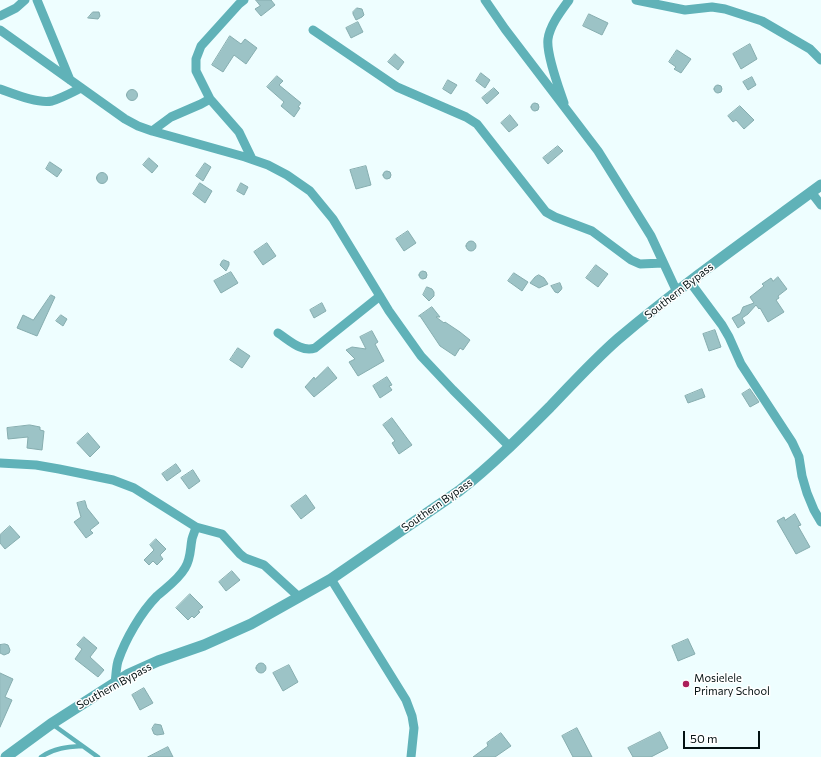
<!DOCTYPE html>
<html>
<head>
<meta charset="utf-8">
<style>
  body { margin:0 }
  #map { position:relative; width:821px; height:757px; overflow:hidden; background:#eefeff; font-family:Commissioner,sans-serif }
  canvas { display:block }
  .scale { position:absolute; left:683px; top:731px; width:77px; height:18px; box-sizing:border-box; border:2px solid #031112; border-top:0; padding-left:5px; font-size:12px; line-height:14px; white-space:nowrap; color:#031112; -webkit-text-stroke:3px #fff; paint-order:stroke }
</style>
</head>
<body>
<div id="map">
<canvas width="821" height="757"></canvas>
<div class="scale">50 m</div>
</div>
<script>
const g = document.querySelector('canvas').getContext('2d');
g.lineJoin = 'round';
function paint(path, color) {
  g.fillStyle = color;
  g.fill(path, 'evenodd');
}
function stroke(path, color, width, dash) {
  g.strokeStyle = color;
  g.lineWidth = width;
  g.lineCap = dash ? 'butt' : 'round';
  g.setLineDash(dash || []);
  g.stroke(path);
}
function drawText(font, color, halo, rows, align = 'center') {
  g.font = font + ' Commissioner,sans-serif';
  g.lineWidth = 3;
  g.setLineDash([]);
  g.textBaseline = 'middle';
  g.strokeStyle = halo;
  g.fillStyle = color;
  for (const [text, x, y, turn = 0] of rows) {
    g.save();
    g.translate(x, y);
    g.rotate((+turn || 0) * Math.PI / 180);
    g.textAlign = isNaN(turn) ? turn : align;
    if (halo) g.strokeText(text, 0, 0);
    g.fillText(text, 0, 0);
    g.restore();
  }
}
const building = new Path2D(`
  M 256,0 L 271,0 L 275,5 L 261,16 L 255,9 L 260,6 Z
  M 357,8 L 362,9 L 364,15 L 362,17 L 356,20 L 353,14 L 353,12 Z
  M 93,12 L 99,12 L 100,16 L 98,19 L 88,18 Z
  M 589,14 L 608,23 L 602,35 L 583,26 Z
  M 358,22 L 363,32 L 351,38 L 346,28 Z
  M 230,36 L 241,44 L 245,39 L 257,48 L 246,64 L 234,55 L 223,72 L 212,65 Z
  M 750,44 L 757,59 L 741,69 L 733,54 Z
  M 677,50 L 691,59 L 681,73 L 674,69 L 676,67 L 669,62 Z
  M 395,54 L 404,62 L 398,70 L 388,62 Z
  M 481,73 L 490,80 L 485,88 L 476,81 Z
  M 277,76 L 283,81 L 279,85 L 301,103 L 298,107 L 300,108 L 294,117 L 281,106 L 284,102 L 267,87 Z
  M 752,77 L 756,85 L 748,90 L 743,82 Z
  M 448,80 L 457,85 L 451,94 L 443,89 Z
  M714 89a4 4 0 1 1 8 0a4 4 0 1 1-8 0Z
  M 494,88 L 499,93 L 487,104 L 482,98 Z
  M126.5 95a5.5 5.5 0 1 1 11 0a5.5 5.5 0 1 1-11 0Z
  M531 107a4 4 0 1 1 8 0a4 4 0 1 1-8 0Z
  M 740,106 L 754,120 L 744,129 L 736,120 L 733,122 L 728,116 Z
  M 510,115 L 518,125 L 509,132 L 501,123 Z
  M 558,146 L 563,151 L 548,164 L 543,158 Z
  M 149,158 L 158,166 L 152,173 L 143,165 Z
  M 50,162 L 62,170 L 57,177 L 46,169 Z
  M 205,163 L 211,167 L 203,181 L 196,176 Z
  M 366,166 L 371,185 L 356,189 L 350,170 Z
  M383 175a4 4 0 1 1 8 0a4 4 0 1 1-8 0Z
  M96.5 178a5.5 5.5 0 1 1 11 0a5.5 5.5 0 1 1-11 0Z
  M 200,183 L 212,191 L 205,203 L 193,194 Z
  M 241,183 L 248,187 L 244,195 L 237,191 Z
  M 408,231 L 416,243 L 404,251 L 396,239 Z
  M466 246a5 5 0 1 1 10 0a5 5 0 1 1-10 0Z
  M 267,243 L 276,256 L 263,265 L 254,252 Z
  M 224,260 L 229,262 L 229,265 L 226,271 L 220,265 L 222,261 Z
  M 596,265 L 608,274 L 598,287 L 586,278 Z
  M419 275a4 4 0 1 1 8 0a4 4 0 1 1-8 0Z
  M 231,272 L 238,283 L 221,293 L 214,281 Z
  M 514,273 L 528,282 L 522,291 L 508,281 Z
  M 539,275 L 544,278 L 548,284 L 539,288 L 530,283 L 535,277 Z
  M 778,277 L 787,289 L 778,296 L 779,298 L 776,300 L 784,312 L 768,322 L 760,308 L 759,309 L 756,305 L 748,314 L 742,318 L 745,323 L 738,328 L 732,318 L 739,314 L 740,314 L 743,307 L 754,303 L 750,297 L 764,286 L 762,284 L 771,278 L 773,281 Z
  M 560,283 L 562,288 L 561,290 L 558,293 L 555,292 L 551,286 Z
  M 427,287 L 432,289 L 434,292 L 434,296 L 429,301 L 423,295 Z
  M 51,295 L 55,297 L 37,336 L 17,328 L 23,315 L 33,320 Z
  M 322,303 L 326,311 L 314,318 L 310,310 Z
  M 432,307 L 440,317 L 436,317 L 444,323 L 445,322 L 460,332 L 470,340 L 463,350 L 460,348 L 455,356 L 440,346 L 420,316 L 419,316 Z
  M 61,315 L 67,319 L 63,326 L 56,321 Z
  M 715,330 L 721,347 L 709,351 L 703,334 Z
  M 372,331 L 378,342 L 375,344 L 384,361 L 358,376 L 349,362 L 355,359 L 346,350 L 352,347 L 366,349 L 360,337 Z
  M 238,348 L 250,356 L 242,368 L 230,360 Z
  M 328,367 L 337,378 L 314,397 L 305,387 L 314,377 L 315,379 Z
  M 387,377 L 392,385 L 389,386 L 392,390 L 380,398 L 373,386 Z
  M 702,389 L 705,397 L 688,403 L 685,396 Z
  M 750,389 L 759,402 L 750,407 L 742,394 Z
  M 392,418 L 412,445 L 399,454 L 392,443 L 395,441 L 383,425 Z
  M 30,425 L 40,427 L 40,430 L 44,431 L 42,450 L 27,448 L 28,437 L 8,439 L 7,428 Z
  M 88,433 L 100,447 L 90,457 L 77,443 Z
  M 176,464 L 181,471 L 167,481 L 162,474 Z
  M 193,470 L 200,481 L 189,489 L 181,478 Z
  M 306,495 L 315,508 L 301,519 L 291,506 Z
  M 85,501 L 87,508 L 99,523 L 90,530 L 93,533 L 86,538 L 74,522 L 81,517 L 77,503 Z
  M 795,514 L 801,525 L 798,526 L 810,547 L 796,554 L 777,521 L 784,517 L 785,520 Z
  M 10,526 L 20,537 L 5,549 L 0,543 L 0,535 Z
  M 156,539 L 166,549 L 160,555 L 163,559 L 157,565 L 153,561 L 149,565 L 144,560 L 154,550 L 150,545 Z
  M 232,571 L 240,580 L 226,591 L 219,582 Z
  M 190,594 L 203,607 L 198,611 L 200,612 L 194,618 L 192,616 L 188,620 L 176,608 Z
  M 84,637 L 97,648 L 90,657 L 104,670 L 98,677 L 75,659 L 82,649 L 77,645 Z
  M 688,639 L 695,654 L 678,661 L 672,646 Z
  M 5,644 L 8,645 L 10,650 L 9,653 L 4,655 L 0,653 L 0,645 Z
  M256 668a5 5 0 1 1 10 0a5 5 0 1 1-10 0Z
  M 289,665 L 298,682 L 283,691 L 273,673 Z
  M 0,673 L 13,679 L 5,697 L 12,700 L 0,727 Z
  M 144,688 L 153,703 L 140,710 L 132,695 Z
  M 155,724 L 161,725 L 164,734 L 157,735 L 154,734 L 152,729 Z
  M 577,728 L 592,757 L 573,757 L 562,736 Z
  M 660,732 L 668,748 L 651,757 L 633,757 L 628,748 Z
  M 501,733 L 511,746 L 495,757 L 473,757 L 488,746 L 487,743 Z
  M 168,747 L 173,757 L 148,757 Z`);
paint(building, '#9cc3c6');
stroke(building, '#86adaf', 1);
stroke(new Path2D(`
  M 52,724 L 98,757
  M 41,757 C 54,748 67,747 82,746`), '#60b2b8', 4.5);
stroke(new Path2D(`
  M 37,0 L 70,80
  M 244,0 L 239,4 L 201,46 L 196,59 L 196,71 L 210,99 L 239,132 L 252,159
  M 485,0 L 505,29 L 598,151 L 651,236 L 677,292
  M 636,0 L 685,10 L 712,7 L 725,9 L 762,21 L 810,49 L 821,60
  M 0,16 L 16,8 L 25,0
  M 0,30 L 125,119 L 138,126 L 152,131 L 245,157 L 268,165 L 287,175 L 310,191 L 333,219 L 389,311 L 421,356 L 453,390 L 510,447
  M 313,30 L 397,87 L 466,117 L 477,124 L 546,212 L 555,217 L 592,231 L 631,260 L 640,264 L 663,263
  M 0,89 C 14,94 38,104 52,101 C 62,98 71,93 81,88
  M 564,103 C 559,88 546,54 548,39 C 550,25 561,11 569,0
  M 152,131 L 171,117 L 201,104 L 210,99
  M 811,192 L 821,205
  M 690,282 L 722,325 L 729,337 L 741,364 L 792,442 L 799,457 L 802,476 L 807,493 L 814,510 L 821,522
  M 278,333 C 289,340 302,353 315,348 L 380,296
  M 0,463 L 36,465 L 59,469 L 113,480 L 134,488 L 196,527 L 222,534 L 240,554 L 245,558 L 264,565 L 299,597
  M 331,579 L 406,700 L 412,716 L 414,728 L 411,757
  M 115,683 C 116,676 116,668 118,661 C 125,640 141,612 157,596 C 167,587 178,580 185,568 C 191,559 190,549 192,539 C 193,535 195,531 196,527`), '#60b2b8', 9);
stroke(new Path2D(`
  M 6,757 L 51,724 L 129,674 L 158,661 L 204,645 L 251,624 L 331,579 L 459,491 C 491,466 521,436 550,407 C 572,384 594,360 618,339 C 683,284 753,235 821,185`), '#60b2b8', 11);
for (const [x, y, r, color] of [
  [686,684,4,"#ac1e5a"]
]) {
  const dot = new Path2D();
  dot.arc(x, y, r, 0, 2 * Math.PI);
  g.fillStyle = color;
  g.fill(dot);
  stroke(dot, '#fff', 1.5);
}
drawText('11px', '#031112', '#fff', [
  ["Southern Bypass",679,291,-38],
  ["Southern Bypass",437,505,-35],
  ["Southern Bypass",114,686,-29]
]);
drawText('11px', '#031112', '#fff', [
  ["Mosielele",694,678],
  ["Primary School",694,691]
], 'left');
</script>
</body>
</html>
